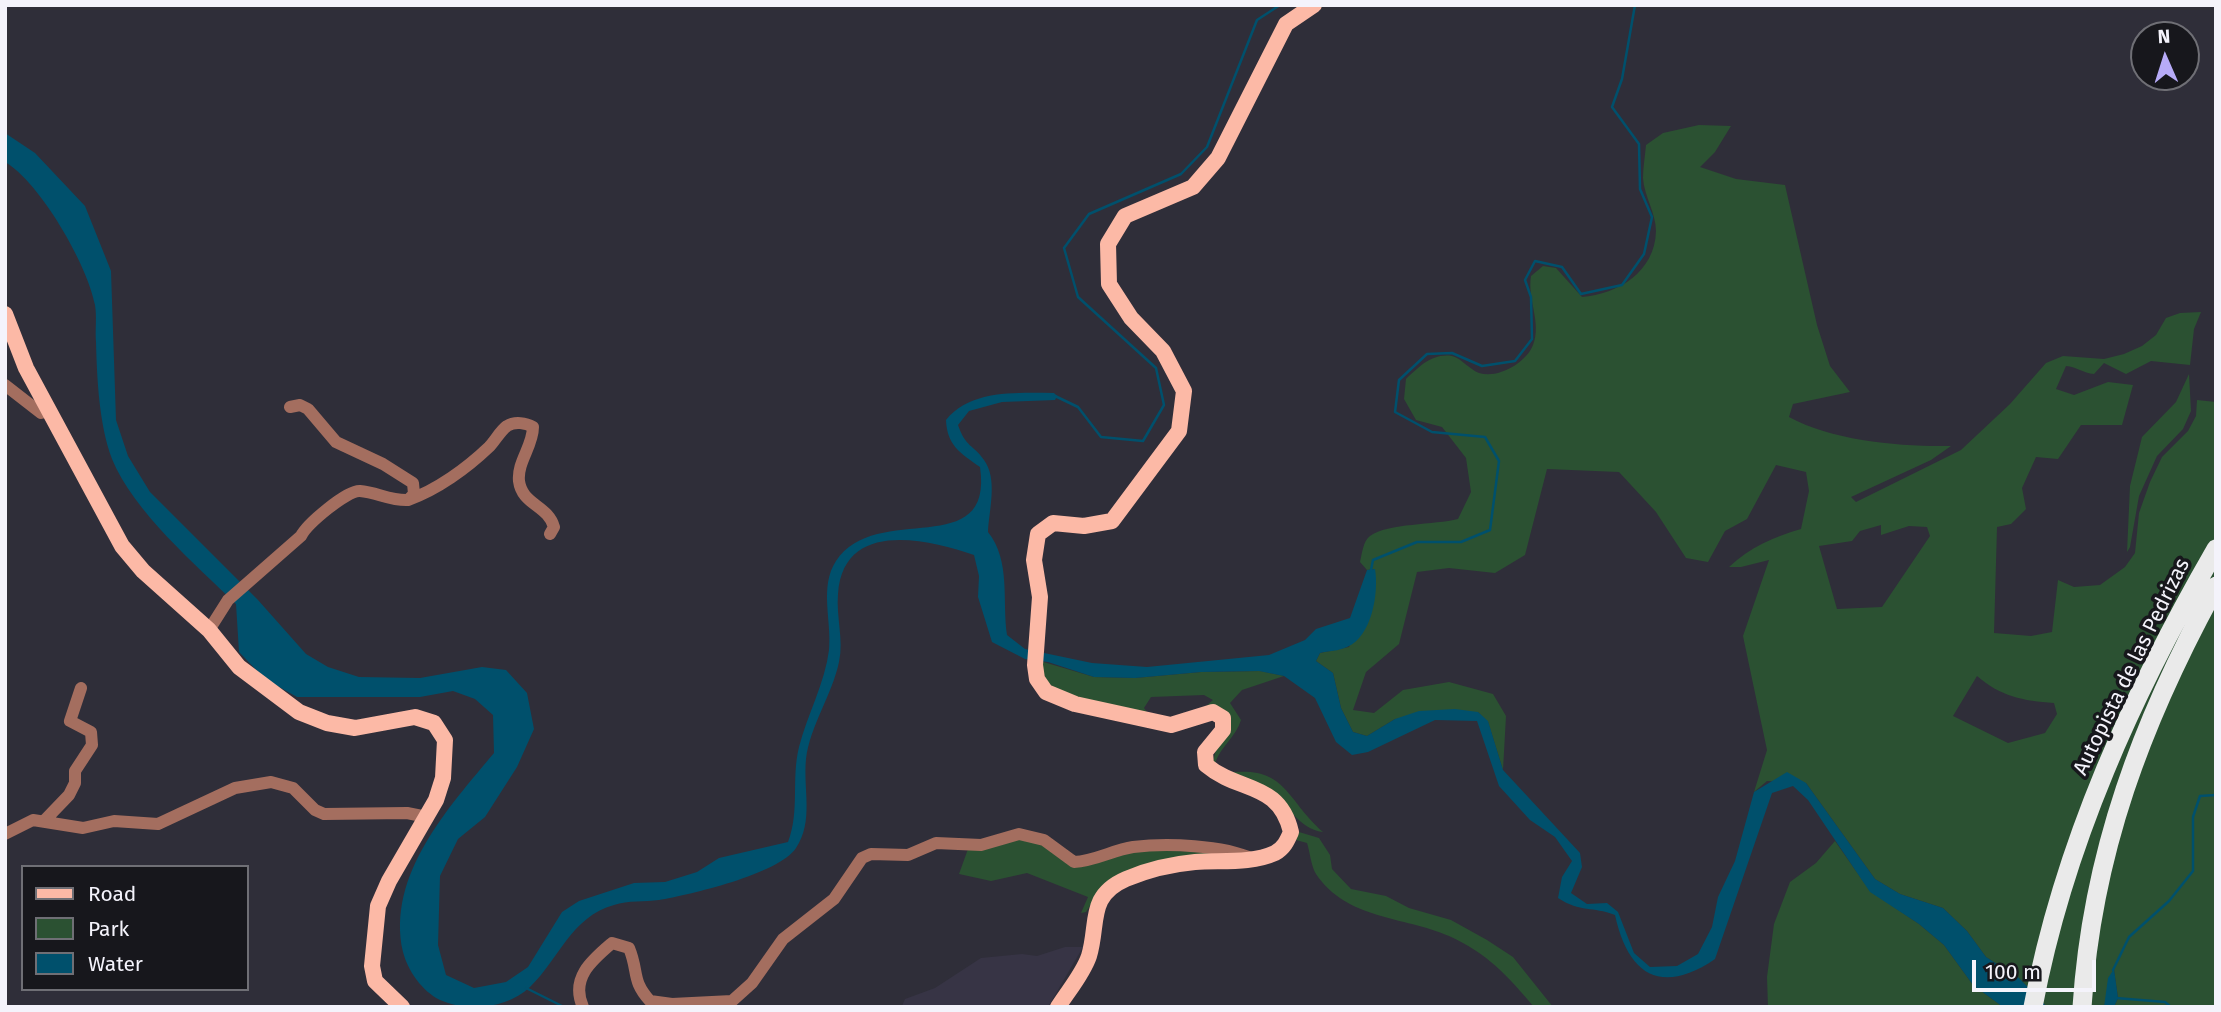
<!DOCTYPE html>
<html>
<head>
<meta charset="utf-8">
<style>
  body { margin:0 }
  #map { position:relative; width:2221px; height:1012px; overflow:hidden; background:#2f2e39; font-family:"Fira Sans",sans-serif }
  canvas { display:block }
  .frame { position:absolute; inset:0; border:7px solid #f4f3fb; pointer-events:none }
  .legend { position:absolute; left:21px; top:865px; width:228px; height:126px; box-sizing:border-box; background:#17171c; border:2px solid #6f6f75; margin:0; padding:9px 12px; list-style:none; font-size:21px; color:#f4f3fb }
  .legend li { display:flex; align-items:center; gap:14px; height:35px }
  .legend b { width:35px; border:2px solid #6f6f75 }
  .north { position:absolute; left:2130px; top:21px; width:70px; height:70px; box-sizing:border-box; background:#17171c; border:2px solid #6f6f75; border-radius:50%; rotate:357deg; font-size:19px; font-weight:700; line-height:28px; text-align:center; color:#f4f3fb }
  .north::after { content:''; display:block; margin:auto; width:24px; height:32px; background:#b7abf8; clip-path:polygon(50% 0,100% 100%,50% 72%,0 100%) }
  .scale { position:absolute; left:1972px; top:960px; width:124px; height:32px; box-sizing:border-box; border:4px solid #f4f3fb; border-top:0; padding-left:9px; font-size:21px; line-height:24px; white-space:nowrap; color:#f4f3fb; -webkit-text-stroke:5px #17171c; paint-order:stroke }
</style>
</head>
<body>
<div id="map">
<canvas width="2221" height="1012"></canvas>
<div class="frame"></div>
<ul class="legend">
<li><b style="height:9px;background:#fcb9a6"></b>Road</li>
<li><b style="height:19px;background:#2b5132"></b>Park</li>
<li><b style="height:19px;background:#00506c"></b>Water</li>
</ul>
<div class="north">N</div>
<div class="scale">100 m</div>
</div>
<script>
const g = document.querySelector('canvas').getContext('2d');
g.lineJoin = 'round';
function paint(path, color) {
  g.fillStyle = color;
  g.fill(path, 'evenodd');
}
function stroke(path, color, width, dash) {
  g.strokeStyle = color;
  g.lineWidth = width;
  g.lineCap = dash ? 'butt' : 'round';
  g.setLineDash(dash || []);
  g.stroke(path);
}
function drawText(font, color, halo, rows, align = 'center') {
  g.font = font + ' "Fira Sans",sans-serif';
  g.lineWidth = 7;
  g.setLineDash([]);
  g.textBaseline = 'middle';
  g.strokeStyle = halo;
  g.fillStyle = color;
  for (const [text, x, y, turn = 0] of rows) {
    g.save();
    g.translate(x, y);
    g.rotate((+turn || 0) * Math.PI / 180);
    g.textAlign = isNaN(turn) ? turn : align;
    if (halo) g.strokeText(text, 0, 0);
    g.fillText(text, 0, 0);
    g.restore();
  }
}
paint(new Path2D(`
  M 1065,947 L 1083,947 L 1048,1007 L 902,1006 L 905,999 L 935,988 L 981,958 L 1022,954 L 1037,956 Z`), '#373445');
paint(new Path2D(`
  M 1699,125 L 1731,126 L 1715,152 L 1700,167 L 1736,179 L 1785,185 L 1817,325 L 1830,366 L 1850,392 L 1793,404 L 1789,417 C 1833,441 1902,447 1951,446 L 1931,460 L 1851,497 L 1856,502 L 1961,450 L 2010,404 L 2046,363 L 2063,356 L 2104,359 L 2124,354 L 2142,346 L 2156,335 L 2166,318 L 2180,313 L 2201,312 L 2194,329 L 2190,365 L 2151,361 L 2126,374 L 2104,363 L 2094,374 C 2083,373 2077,367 2066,366 L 2056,389 L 2074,395 L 2108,382 L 2133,385 L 2122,425 L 2081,425 L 2058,459 L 2036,457 L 2022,488 L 2026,509 L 2011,524 L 1997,527 L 1994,633 L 2031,636 L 2052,632 L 2058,580 L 2074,587 L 2100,585 L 2125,567 L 2135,553 L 2139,513 L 2150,482 L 2162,457 L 2188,431 L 2196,416 L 2197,400 L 2216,402 L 2216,1007 L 2114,1007 L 2118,998 L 2114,970 L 2104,1007 L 2047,1007 L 2019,978 L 1986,957 L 1967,931 L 1943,908 L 1900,894 L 1875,879 L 1806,783 L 1767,781 L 1754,792 L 1767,750 L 1743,636 L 1769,560 L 1741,567 L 1729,567 C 1750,547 1774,537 1801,529 L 1809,491 L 1806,472 L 1776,465 L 1747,519 L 1725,531 L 1708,562 L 1686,558 L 1656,512 L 1619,472 L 1547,469 L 1525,555 L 1495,573 L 1449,568 L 1417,572 L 1399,644 L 1366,672 L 1353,710 L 1374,713 L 1403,690 L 1449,682 L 1493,694 L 1506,716 L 1503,770 L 1488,722 L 1478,712 L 1395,719 L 1367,736 L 1353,732 L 1341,708 L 1333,673 L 1316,661 L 1320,653 L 1349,647 L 1375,569 L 1367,570 L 1360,562 C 1362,554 1363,541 1370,536 C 1388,523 1435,525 1458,519 L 1471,492 L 1466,458 L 1442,427 L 1416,420 L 1404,399 L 1406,379 C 1419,367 1432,353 1452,356 C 1461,358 1470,370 1479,373 C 1498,379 1526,363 1533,345 C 1542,322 1527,300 1531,276 L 1543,266 L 1556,268 L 1582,297 C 1618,294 1655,272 1656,231 C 1656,213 1644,196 1643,178 C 1643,168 1645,156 1646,145 L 1663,133 ZM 1881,525 L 1881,535 L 1909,526 L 1927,527 L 1930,536 L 1882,607 L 1837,609 L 1819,546 L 1852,541 L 1860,531 ZM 1977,676 C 2000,696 2023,701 2054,703 L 2057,714 L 2045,733 L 2008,743 L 1953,716 Z
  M 2189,374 L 2191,411 L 2183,429 L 2157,456 L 2139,496 L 2130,547 L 2127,552 L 2130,486 L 2142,437 L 2176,402 Z
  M 1040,661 L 1094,677 L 1135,678 L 1201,672 L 1260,671 L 1284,676 L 1242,690 L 1230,703 L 1241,720 C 1236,737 1221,746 1215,763 L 1226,773 C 1287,765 1285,799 1323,832 C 1297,829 1288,802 1267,790 C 1248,779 1227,781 1212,765 L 1217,746 L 1230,725 L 1221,712 L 1198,713 L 1213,700 L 1204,695 L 1151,697 L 1144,708 L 1150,716 C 1112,710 1072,704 1043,679 Z
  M 1299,832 L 1319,838 L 1330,855 L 1332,869 L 1351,889 L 1386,896 L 1409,908 L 1451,920 L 1487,940 L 1513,957 L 1553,1007 L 1534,1007 C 1508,976 1487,953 1449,936 C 1403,916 1347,920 1316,874 C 1311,866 1310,852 1307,843 L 1296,840 Z
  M 1029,837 L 1065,860 L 1132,850 L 1218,852 L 1186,860 L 1094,899 L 1086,912 L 1081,913 L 1088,897 L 1027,873 L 991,881 L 959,874 L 968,849 Z
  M 1835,841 L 1870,891 L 1919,924 L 1944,945 L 1973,985 L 2003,1007 L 1768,1007 L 1767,977 L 1774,924 L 1790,882 L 1816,863 Z`), '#2b5132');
paint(new Path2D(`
  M 5,133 L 35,153 L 85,206 L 111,271 L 116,420 L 128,456 L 150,492 L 258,600 L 306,654 L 328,667 L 359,677 L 420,678 L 482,667 L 506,670 L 527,693 L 534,729 L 517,767 L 485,817 L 458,839 L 440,876 L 438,945 L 446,975 L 474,988 L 506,982 L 528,967 L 562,912 L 579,901 L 634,883 L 665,882 L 697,872 L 719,858 L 788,842 C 800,811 791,779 799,747 C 807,715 825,683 829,650 C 832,621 819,587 836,561 C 876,500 994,563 980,467 C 960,453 947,445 946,420 C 971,389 1018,393 1054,393 L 1057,396 L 1055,400 L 1002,402 L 969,411 L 958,425 C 966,448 973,444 984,460 C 998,479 989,510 988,532 C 1011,561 1002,600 1007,635 L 1025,649 L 1092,663 L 1147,667 L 1269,655 L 1305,640 L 1316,629 L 1350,618 L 1367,570 L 1375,569 C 1379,592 1372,637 1347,647 C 1339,651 1328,651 1320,653 L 1316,661 L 1333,673 L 1341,708 L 1353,732 L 1367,736 L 1395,719 L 1419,711 L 1455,709 L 1478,712 L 1488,721 L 1503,770 L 1580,853 L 1582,867 L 1571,893 L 1587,904 L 1607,903 L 1618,912 L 1634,953 L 1650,967 L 1677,966 L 1698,954 L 1712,927 L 1718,897 L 1735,861 L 1754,792 L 1787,772 L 1806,783 L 1875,879 L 1900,894 L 1943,908 L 1967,931 L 1986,957 L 2019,978 L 2047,1007 L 2003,1007 L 1973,985 L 1944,945 L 1919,924 L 1870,892 L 1808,800 L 1793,786 L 1772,793 L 1715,959 C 1661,996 1628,975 1615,915 C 1592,906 1581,913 1558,898 L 1562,877 L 1572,861 L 1555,837 L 1530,820 L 1499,786 L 1477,721 L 1435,720 L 1368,752 L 1352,755 L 1336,742 L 1315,698 L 1284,676 L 1259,671 L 1201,672 L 1135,678 L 1094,677 L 1048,662 L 1025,659 L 992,642 L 978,597 L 979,576 L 974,555 C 925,538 843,520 838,594 C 836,617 844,640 839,662 C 832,695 810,726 806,759 C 803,790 814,821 796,848 C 779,874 689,895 659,900 C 645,902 628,900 614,905 C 571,917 559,959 530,987 C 507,1009 467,1012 440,1000 C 422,991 408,971 403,952 C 386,875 449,807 494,753 L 493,715 L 475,699 L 453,691 L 420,697 L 297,697 L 265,679 L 239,652 L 236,604 C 196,565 133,511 112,459 C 99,424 97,379 96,342 C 95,330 97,317 95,305 C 88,266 40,182 5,162 Z
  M 2114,969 L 2118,998 L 2114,1007 L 2104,1007 L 2108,978 Z`), '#00506c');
stroke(new Path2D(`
  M 1342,5 L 1351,5
  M 1055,396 L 1078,407 L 1101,437 L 1143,441 L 1164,405 L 1156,368 L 1078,297 L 1064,248 L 1089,214 L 1181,174 L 1207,147 L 1257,20 L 1280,5
  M 1371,570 L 1373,560 L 1417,542 L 1461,542 L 1490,530 L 1499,461 L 1485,437 L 1432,432 L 1395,412 L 1399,380 L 1427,354 L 1452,353 L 1482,366 L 1515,361 L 1532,339 L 1531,297 L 1525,280 L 1535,261 L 1562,267 L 1581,294 L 1622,285 L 1644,254 L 1652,217 L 1640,189 L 1639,144 L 1612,107 L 1622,79 L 1635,5
  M 2113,970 L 2129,937 L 2169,901 L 2193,871 L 2193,817 L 2200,796 L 2216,795
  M 526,988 L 564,1007
  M 2116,998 L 2165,1002 L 2171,1007`), '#00506c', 2.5);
stroke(new Path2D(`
  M 5,385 L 41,413 L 50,411
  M 408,500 C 437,490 467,468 489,447 C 495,441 500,431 507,426 C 515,421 526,423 533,427 C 533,446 517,462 519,481 C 522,505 548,505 554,527 L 550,534
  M 209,630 L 228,600 L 301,536 C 307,524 347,490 360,491 C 376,492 391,501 408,500 L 414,494 L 413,483 L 383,464 L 336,442 L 308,409 L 300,405 L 290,407
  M 45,820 L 69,795 L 75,783 L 75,771 L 92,745 L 91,732 L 70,721 L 81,688
  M 5,834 L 33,820 L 83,828 L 114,821 L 158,824 L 235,788 L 271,782 L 293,788 L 315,810 L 324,814 L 407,813 L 427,817
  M 583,1007 C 570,978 592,960 612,943 L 629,948 C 639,972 631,980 650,1001 L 672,1004 L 732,1001 L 752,983 L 783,939 L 834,899 L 862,858 L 871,854 L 908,855 L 936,843 L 981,845 L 1019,834 L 1044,840 L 1074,862 C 1095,861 1113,850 1133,847 C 1167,843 1223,845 1253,859`), '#a46e5f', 12);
stroke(new Path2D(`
  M 5,314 L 26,368 L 122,546 L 143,571 L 209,630 L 239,667 L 299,712 L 327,723 L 355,728 L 415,717 L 434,723 L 445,740 L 443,778 L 436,800 L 389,881 L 378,906 L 372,966 L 375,981 L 402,1007
  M 1058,1007 C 1068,991 1083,974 1089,956 C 1099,923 1087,896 1126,879 C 1147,870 1173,864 1195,862 C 1220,860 1251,864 1275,853 C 1284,848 1287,841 1291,832 C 1279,781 1239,793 1206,765 L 1205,752 L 1223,730 L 1223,718 L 1213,712 L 1171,725 L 1075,704 L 1046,692 L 1037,679 L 1035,665 L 1040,597 L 1034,560 L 1038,534 L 1053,523 L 1084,526 L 1112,521 L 1179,431 L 1184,391 L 1163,351 L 1131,318 L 1109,284 L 1108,244 L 1125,216 L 1193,187 L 1218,158 L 1286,24 L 1314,5`), '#fcb9a6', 16);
stroke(new Path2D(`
  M 2033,1007 C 2064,843 2133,693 2216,549
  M 2082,1007 C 2092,853 2142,721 2216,586`), '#eaeaea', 19);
drawText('21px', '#f4f3fb', '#17171c', [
  ["Autopista de las Pedrizas",2132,667,-64]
]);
</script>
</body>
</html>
